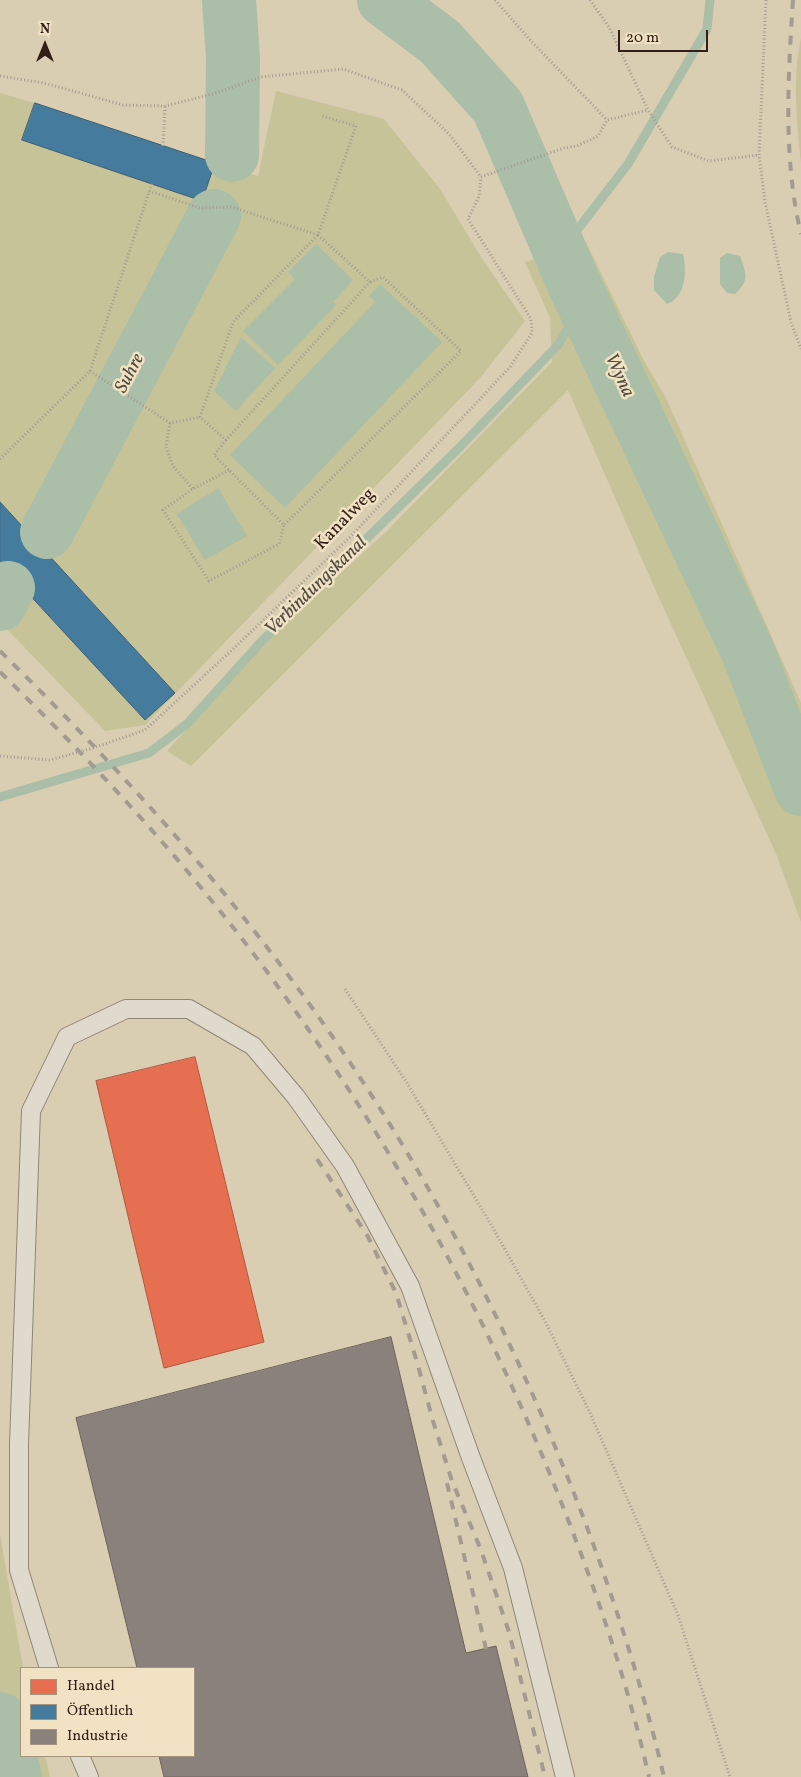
<!DOCTYPE html>
<html>
<head>
<meta charset="utf-8">
<style>
  body { margin:0 }
  #map { position:relative; width:801px; height:1777px; overflow:hidden; background:#d9cdb2; font-family:Vollkorn,serif }
  canvas { display:block }
  .legend { position:absolute; left:20px; top:1667px; width:175px; height:90px; box-sizing:border-box; background:#f0e2c3; border:1px solid #a4947e; margin:0; padding:6px 9px; list-style:none; font-size:15px; color:#321e16 }
  .legend li { display:flex; align-items:center; gap:10px; height:25px }
  .legend b { width:25px; border:1px solid #a4947e }
  .north { position:absolute; left:20px; top:20px; width:50px; height:50px; -webkit-text-stroke:4px #f0e2c3; paint-order:stroke; rotate:0deg; font-size:14px; font-weight:700; line-height:20px; text-align:center; color:#321e16 }
  .north::after { content:''; display:block; margin:auto; width:18px; height:22px; background:#321e16; clip-path:polygon(50% 0,100% 100%,50% 72%,0 100%) }
  .scale { position:absolute; left:618px; top:30px; width:90px; height:22px; box-sizing:border-box; border:2px solid #321e16; border-top:0; padding-left:6px; font-size:15px; line-height:18px; white-space:nowrap; color:#321e16; -webkit-text-stroke:4px #f0e2c3; paint-order:stroke }
</style>
</head>
<body>
<div id="map">
<canvas width="801" height="1777"></canvas>
<ul class="legend">
<li><b style="height:14px;background:#e76f51"></b>Handel</li>
<li><b style="height:14px;background:#457b9d"></b>Öffentlich</li>
<li><b style="height:14px;background:#8a817c"></b>Industrie</li>
</ul>
<div class="north">N</div>
<div class="scale">20 m</div>
</div>
<script>
const g = document.querySelector('canvas').getContext('2d');
g.lineJoin = 'round';
function paint(path, color) {
  g.fillStyle = color;
  g.fill(path, 'evenodd');
}
function stroke(path, color, width, dash) {
  g.strokeStyle = color;
  g.lineWidth = width;
  g.lineCap = dash ? 'butt' : 'round';
  g.setLineDash(dash || []);
  g.stroke(path);
}
function drawText(font, color, halo, rows, align = 'center') {
  g.font = font + ' Vollkorn,serif';
  g.lineWidth = 5;
  g.setLineDash([]);
  g.textBaseline = 'middle';
  g.strokeStyle = halo;
  g.fillStyle = color;
  for (const [text, x, y, turn = 0] of rows) {
    g.save();
    g.translate(x, y);
    g.rotate((+turn || 0) * Math.PI / 180);
    g.textAlign = isNaN(turn) ? turn : align;
    if (halo) g.strokeText(text, 0, 0);
    g.fillText(text, 0, 0);
    g.restore();
  }
}
paint(new Path2D(`
  M 801,38 L 801,163 C 797,123 792,79 801,38 Z
  M 276,91 L 384,119 L 440,189 L 481,257 L 525,321 L 480,378 L 145,725 L 105,731 L 0,622 L 0,93 C 87,117 172,150 258,176 Z
  M 586,242 L 644,361 L 666,398 L 801,703 L 801,922 L 777,856 L 655,589 L 568,390 L 191,766 L 167,751 L 267,640 L 386,532 L 552,362 L 550,318 L 525,262 Z
  M 0,1534 L 23,1668 L 21,1668 L 21,1756 L 45,1756 L 50,1777 L 0,1777 Z`), '#c7c398');
paint(new Path2D(`
  M 316,244 L 353,280 L 333,302 L 336,305 L 278,365 L 243,331 L 295,279 L 288,272 Z
  M 668,252 L 683,254 C 687,271 686,297 667,304 L 654,290 L 654,277 L 660,257 Z
  M 727,253 L 740,256 C 746,273 750,281 735,294 L 727,293 L 720,284 L 720,258 Z
  M 380,284 L 442,342 L 285,508 L 230,455 L 375,302 L 369,296 Z
  M 241,337 L 275,368 L 236,411 L 214,391 Z
  M 218,488 L 247,536 L 205,560 L 177,514 Z`), '#abbea8');
const shops = new Path2D(`
  M 195,1057 L 264,1342 L 164,1368 L 96,1081 Z`);
paint(shops, '#e76f51');
stroke(shops, '#b1573f', 1);
const public = new Path2D(`
  M 35,103 L 215,163 L 202,201 L 22,140 Z
  M 0,502 L 175,693 L 145,720 L 0,563 Z`);
paint(public, '#457b9d');
stroke(public, '#3f5f74', 1);
const industry = new Path2D(`
  M 391,1337 L 466,1653 L 496,1646 L 528,1777 L 164,1777 L 159,1756 L 194,1756 L 194,1668 L 137,1668 L 76,1418 Z`);
paint(industry, '#8a817c');
stroke(industry, '#70635d', 1);
stroke(new Path2D(`
  M 561,251 L 628,164 L 707,29 L 710,0
  M 0,797 L 149,753 L 187,724 L 261,642 L 460,447 L 558,345 L 583,302`), '#abbea8', 9);
stroke(new Path2D(`
  M 229,0 L 233,58 L 232,155
  M 384,0 L 440,42 L 498,107 L 574,284 L 748,652 L 801,789
  M 47,532 L 214,216
  M 0,604 L 8,588
  M 0,1719 L 15,1777`), '#abbea8', 54);
const service = new Path2D(`
  M 49,1668 L 19,1570 L 19,1444 L 31,1111 L 67,1037 L 126,1009 L 189,1009 L 253,1046 L 296,1097 L 345,1166 L 410,1286 L 471,1458 L 513,1568 L 565,1777
  M 80,1756 L 89,1777`);
stroke(service, '#8f8677', 20);
stroke(new Path2D(`
  M 495,0 L 532,42 L 607,120
  M 590,0 L 609,27 L 648,110 L 672,147 L 709,161 L 759,155
  M 766,0 L 759,155 L 765,202 L 791,322 L 801,349
  M 0,76 L 44,83 L 123,105 L 165,106 L 213,94 L 261,77 L 343,69 L 402,90 L 449,134 L 481,177
  M 163,146 L 165,106
  M 481,177 L 564,148 L 577,146 L 598,136 L 607,120 L 648,110
  M 149,191 L 200,208 L 231,207 L 318,235 L 356,126 L 322,116
  M 318,235 L 370,282 L 226,440 L 200,417 L 233,322 Z
  M 90,371 L 170,423 L 200,417
  M 170,423 L 166,447 L 173,466 L 193,489
  M 226,440 L 214,455 L 284,525 L 461,351 L 383,277 L 370,282
  M 0,459 L 90,371 L 152,183
  M 229,470 L 193,489 L 163,510 L 209,581 L 279,544 L 284,525
  M 0,756 L 50,760 L 93,748 L 145,730 L 231,651 L 352,535 L 510,367 L 532,333 L 531,319 L 468,219 L 479,197 L 481,177
  M 345,989 L 407,1083 L 493,1228 L 546,1323 L 590,1413 L 678,1615 L 730,1777`), '#a29b90', 3, [1, 2.5]);
stroke(service, '#e0dacd', 18);
stroke(new Path2D(`
  M 793,0 C 788,76 783,160 801,234
  M 0,651 C 100,749 195,852 279,963 C 416,1143 523,1348 599,1560 C 624,1631 647,1704 664,1777
  M 0,672 C 95,764 186,863 265,969 C 379,1123 474,1290 547,1467 C 588,1567 625,1671 649,1777
  M 317,1159 L 367,1235 L 396,1293 L 417,1362 L 433,1421 L 452,1481 L 481,1550 L 509,1632 L 545,1777
  M 447,1483 L 486,1649`), '#a29b90', 4, [9, 9]);
drawText('18px', '#321e16', '#f0e2c3', [
  ["Kanalweg",346,520,-46]
]);
drawText('italic 19px', '#504c41', '#f0e2c3', [
  ["Suhre",131,374,-62],
  ["Wyna",618,376,65],
  ["Verbindungskanal",317,587,-44]
]);
</script>
</body>
</html>
